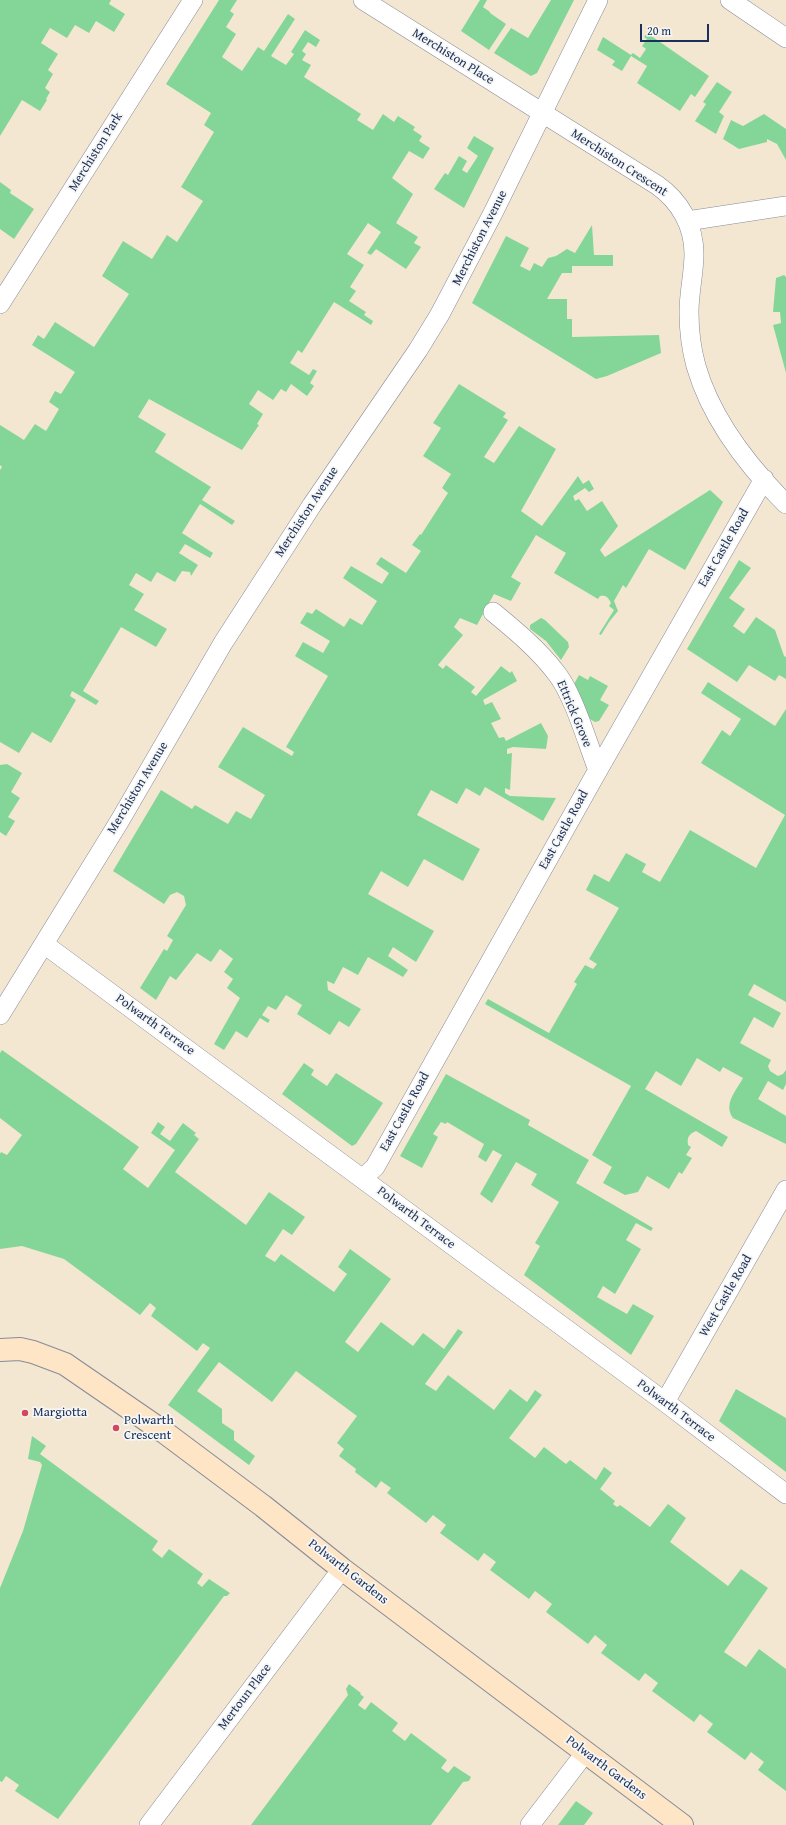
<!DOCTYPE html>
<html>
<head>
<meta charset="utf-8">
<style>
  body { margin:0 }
  #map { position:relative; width:786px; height:1825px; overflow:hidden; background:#f3e7d2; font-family:"Gentium Book Plus",serif }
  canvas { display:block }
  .scale { position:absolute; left:640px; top:24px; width:69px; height:18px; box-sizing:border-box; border:2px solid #1b2f5e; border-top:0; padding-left:5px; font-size:12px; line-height:14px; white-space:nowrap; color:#1b2f5e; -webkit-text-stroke:3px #f6f6f2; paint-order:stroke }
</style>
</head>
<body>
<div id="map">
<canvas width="786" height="1825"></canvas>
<div class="scale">20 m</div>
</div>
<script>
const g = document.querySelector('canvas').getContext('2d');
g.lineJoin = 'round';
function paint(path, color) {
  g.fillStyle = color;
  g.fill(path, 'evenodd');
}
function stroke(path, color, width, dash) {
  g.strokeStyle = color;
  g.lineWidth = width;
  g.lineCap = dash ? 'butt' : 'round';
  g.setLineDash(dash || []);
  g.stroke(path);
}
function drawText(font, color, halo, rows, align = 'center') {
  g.font = font + ' "Gentium Book Plus",serif';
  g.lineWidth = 3.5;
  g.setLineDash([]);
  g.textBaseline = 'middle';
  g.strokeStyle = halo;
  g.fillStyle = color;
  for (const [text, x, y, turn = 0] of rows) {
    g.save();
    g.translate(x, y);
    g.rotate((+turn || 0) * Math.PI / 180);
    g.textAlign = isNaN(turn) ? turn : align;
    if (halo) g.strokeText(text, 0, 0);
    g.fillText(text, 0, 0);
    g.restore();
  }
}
paint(new Path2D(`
  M 0,0 L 111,0 L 109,4 L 125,14 L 114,32 L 96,21 L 89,33 L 75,25 L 67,38 L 50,28 L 41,43 L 58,54 L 48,70 L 53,74 L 45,88 L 50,92 L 46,99 L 47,100 L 40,111 L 22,100 L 0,136 Z
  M 219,0 L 237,0 L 230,11 L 234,14 L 226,27 L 236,34 L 222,57 L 242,71 L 258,47 L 264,51 L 288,14 L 295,19 L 271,56 L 286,65 L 294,54 L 291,52 L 305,30 L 320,40 L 316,47 L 308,42 L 302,51 L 306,54 L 302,60 L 311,65 L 304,77 L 361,114 L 357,120 L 373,130 L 383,114 L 394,122 L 398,116 L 415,127 L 413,130 L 422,136 L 419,141 L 430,148 L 423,159 L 409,151 L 392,178 L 413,194 L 396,223 L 418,237 L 414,243 L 421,247 L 406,269 L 376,249 L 371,255 L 367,253 L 381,232 L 368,223 L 347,254 L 364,265 L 350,287 L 356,291 L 349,301 L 366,312 L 364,315 L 373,321 L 371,325 L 334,302 L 302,353 L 298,350 L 290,363 L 309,375 L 313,369 L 317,371 L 310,383 L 314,386 L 307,396 L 291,384 L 286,392 L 281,389 L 273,400 L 258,390 L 249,404 L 263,414 L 257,424 L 259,425 L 242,450 L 149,399 L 138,417 L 166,434 L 155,452 L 211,487 L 202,500 L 235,521 L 232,525 L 200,504 L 182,533 L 213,553 L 210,558 L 185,544 L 179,553 L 198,565 L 191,576 L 190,572 L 182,571 L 175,582 L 157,572 L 151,582 L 136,573 L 129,585 L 144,594 L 134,610 L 167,629 L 156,647 L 121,627 L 83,691 L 99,701 L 96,705 L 72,691 L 70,696 L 76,700 L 51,743 L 32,732 L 19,753 L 0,742 L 0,470 L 2,467 L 0,465 L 0,425 L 24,440 L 35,424 L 46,431 L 59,409 L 49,402 L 55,391 L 61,394 L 75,372 L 32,345 L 38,335 L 44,339 L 55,322 L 94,347 L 129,294 L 102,276 L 123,241 L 152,259 L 167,235 L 177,242 L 203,201 L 181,187 L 214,132 L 204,125 L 211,113 L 166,84 Z
  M 480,0 L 487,0 L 483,7 L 490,12 L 490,13 L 506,24 L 489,50 L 461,31 Z
  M 551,0 L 574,0 L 537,73 L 531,76 L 494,53 L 511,28 L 528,38 Z
  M 647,33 L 709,76 L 695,97 L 691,94 L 680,111 L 637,83 L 647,66 L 631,56 L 622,71 L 612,65 L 615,61 L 597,50 L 603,37 L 631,55 L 633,53 L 640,58 L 646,49 L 642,46 L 647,39 L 644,37 Z
  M 717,82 L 732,92 L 719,112 L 724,116 L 716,134 L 695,121 L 706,104 L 703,102 Z
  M 764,114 L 786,129 L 786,160 L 777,144 L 767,139 L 767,142 L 739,149 L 723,139 L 731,120 L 743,126 Z
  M 474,136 L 494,148 L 464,208 L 434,189 L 445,173 L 448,175 L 459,156 L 467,161 L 462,170 L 467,173 L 478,156 L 467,148 Z
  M 0,182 L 11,190 L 10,193 L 34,209 L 14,239 L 0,229 Z
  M 592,225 L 594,255 L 613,255 L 613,266 L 572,266 L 572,273 L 562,273 L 547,299 L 567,299 L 567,319 L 572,319 L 572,337 L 659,335 L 661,353 L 607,376 L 596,379 L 472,303 L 506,236 L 529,248 L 520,266 L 530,271 L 534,263 L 542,267 L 548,258 L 556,256 L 567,249 L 575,253 Z
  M 784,275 L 786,277 L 786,373 L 773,325 L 781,323 L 780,312 L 773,312 L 776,278 Z
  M 459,384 L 506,413 L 503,417 L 508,420 L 484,457 L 494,463 L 519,426 L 556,449 L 521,511 L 542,526 L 578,476 L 583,484 L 589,480 L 594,489 L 589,492 L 585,488 L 573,496 L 575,501 L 579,499 L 587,511 L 602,501 L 618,526 L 600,550 L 605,557 L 710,490 L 723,502 L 685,570 L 649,549 L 626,588 L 623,585 L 614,601 L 618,611 L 609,622 L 601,635 L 599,634 L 614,610 L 609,606 L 611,603 C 608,597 606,595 600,596 L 598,599 L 554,573 L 566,553 L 536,535 L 511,577 L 521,583 L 511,601 L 494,594 L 477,625 L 460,618 L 454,627 L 463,635 L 438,665 L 443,669 L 446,665 L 475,687 L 471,692 L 476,696 L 501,666 L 510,673 L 512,671 L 517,681 L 483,700 L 485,705 L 492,702 L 501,719 L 491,723 L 499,738 L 504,737 L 506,741 L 541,723 L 548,736 L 546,749 L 513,747 L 507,749 L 507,754 L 512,753 L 510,790 L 505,788 L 505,793 L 510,796 L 556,798 L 543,821 L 485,787 L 480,796 L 466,788 L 457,804 L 431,790 L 417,815 L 480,849 L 463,881 L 424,859 L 408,887 L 381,871 L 368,894 L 434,931 L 416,962 L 393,947 L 388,956 L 408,970 L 403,977 L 368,957 L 358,975 L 343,967 L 334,984 L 327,981 L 328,990 L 361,1009 L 349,1027 L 339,1021 L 330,1035 L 297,1014 L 302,1005 L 286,995 L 276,1010 L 268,1006 L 262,1015 L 270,1020 L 268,1023 L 260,1018 L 247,1038 L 236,1031 L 224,1050 L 214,1044 L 240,998 L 227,988 L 233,979 L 224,972 L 233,959 L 220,949 L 211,962 L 197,953 L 176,980 L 170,976 L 156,1000 L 140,988 L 164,949 L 167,951 L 173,940 L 167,936 L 186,905 L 184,896 L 177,892 L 170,895 L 164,904 L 113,871 L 161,790 L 192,809 L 195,805 L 228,824 L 236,811 L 251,819 L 265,795 L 218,767 L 243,727 L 292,756 L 294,752 L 286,747 L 328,676 L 295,656 L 303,642 L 323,653 L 330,641 L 300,623 L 307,612 L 312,614 L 316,609 L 344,627 L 350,618 L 362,625 L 377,601 L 343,578 L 351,566 L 382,584 L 389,573 L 376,564 L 381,557 L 406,573 L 421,551 L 412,545 L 420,534 L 421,535 L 448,493 L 442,488 L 451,474 L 423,456 L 441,428 L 433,423 Z
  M 739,560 L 751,568 L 729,598 L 745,609 L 733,626 L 744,634 L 756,617 L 775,630 L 784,656 L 786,657 L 786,679 L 779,675 L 775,681 L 749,665 L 737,682 L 687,649 Z
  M 541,618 L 545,620 L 568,642 L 569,647 L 561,660 L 546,641 L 530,629 L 530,625 Z
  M 579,675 L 588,680 L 590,676 L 608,686 L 600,700 L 609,705 L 599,721 L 595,722 L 590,719 L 574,684 Z
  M 708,682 L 775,726 L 786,709 L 786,1002 L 754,984 L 748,995 L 781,1013 L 773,1028 L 754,1017 L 740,1043 L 771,1060 L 768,1066 L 770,1071 L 778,1076 L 783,1074 L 786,1070 L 786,1084 L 783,1090 L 768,1081 L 758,1099 L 786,1116 L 786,1144 L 733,1118 C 723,1104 736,1091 743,1078 L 723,1067 L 720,1072 L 697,1058 L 681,1086 L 656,1071 L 645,1089 L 728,1137 L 722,1147 L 696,1131 C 689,1134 687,1137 688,1145 L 691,1147 L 686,1155 L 692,1158 L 682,1174 L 679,1172 L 669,1189 L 647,1176 L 638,1192 L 625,1195 L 603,1183 L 612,1167 L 592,1155 L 631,1086 L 485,1004 L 488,999 L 549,1033 L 577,984 L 574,982 L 585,965 L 593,969 L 597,964 L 589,959 L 619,908 L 586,890 L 594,874 L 609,882 L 626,853 L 646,864 L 642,872 L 660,882 L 690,830 L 756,868 L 785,815 L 701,763 L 722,730 L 730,736 L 741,719 L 701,693 Z
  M 7,764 L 22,773 L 11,792 L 20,798 L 8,817 L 15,821 L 6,836 L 0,832 L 0,765 Z
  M 2,1050 L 139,1147 L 123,1169 L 148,1188 L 175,1150 L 151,1133 L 158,1122 L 165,1127 L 160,1134 L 170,1141 L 183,1123 L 196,1133 L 194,1135 L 199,1139 L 175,1172 L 246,1225 L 269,1192 L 305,1217 L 292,1235 L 283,1229 L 265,1256 L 275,1262 L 281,1254 L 334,1292 L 347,1274 L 338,1267 L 350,1249 L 391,1279 L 345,1342 L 358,1352 L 381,1322 L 413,1346 L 423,1333 L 444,1349 L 458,1329 L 463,1332 L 425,1384 L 436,1391 L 448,1375 L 494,1410 L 510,1389 L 527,1402 L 535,1390 L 542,1395 L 509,1438 L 535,1458 L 544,1447 L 566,1464 L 570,1460 L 596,1480 L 604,1467 L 612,1473 L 600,1489 L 615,1501 L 613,1504 L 617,1507 L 620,1505 L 650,1527 L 668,1504 L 686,1518 L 670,1542 L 728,1586 L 741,1569 L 768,1588 L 724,1652 L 746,1667 L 759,1649 L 786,1669 L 786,1791 L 758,1770 L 764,1762 L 751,1752 L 745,1760 L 707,1732 L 713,1724 L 700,1714 L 694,1722 L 652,1691 L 658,1683 L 645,1673 L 639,1681 L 601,1653 L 607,1645 L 595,1635 L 588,1644 L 546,1612 L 552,1604 L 535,1591 L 529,1599 L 490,1570 L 496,1562 L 484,1553 L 478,1561 L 440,1533 L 446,1525 L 433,1515 L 426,1523 L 387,1493 L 391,1488 L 381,1481 L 376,1488 L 355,1472 L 356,1469 L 339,1456 L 344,1449 L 337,1443 L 357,1416 L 296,1371 L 272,1402 L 219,1362 L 197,1391 L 222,1409 L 222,1423 L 234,1431 L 234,1440 L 255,1456 L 249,1465 L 168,1405 L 210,1348 L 203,1343 L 197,1351 L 151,1316 L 156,1308 L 150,1303 L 140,1315 L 64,1259 L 22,1246 L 0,1249 L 0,1154 L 1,1152 L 7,1155 L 22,1135 L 0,1118 L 0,1053 Z
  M 304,1063 L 314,1070 L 311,1075 L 327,1086 L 336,1073 L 383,1103 L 356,1144 L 352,1146 L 282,1094 Z
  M 446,1074 L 530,1120 L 528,1125 L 589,1160 L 576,1183 L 653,1228 L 651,1231 L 636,1223 L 626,1240 L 641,1249 L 615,1294 L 603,1286 L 597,1297 L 627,1314 L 633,1304 L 654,1316 L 631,1355 L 524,1275 L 540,1246 L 535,1243 L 559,1202 L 531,1185 L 537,1174 L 516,1162 L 492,1203 L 480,1194 L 502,1155 L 493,1150 L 486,1162 L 478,1157 L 484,1144 L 447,1122 L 446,1124 L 441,1122 L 433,1134 L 438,1137 L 422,1168 L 400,1156 Z
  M 736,1389 L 786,1418 L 786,1472 L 719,1421 Z
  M 32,1436 L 46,1446 L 40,1454 L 158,1541 L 152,1550 L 162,1558 L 169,1549 L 203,1574 L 197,1583 L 202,1587 L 209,1579 L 230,1593 L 227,1596 L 224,1596 L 58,1819 L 15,1791 L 19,1785 L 6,1776 L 2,1782 L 0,1781 L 0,1588 L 23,1531 L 42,1465 L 40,1462 L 28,1459 Z
  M 349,1684 L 361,1693 L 360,1694 L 364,1697 L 358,1705 L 365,1710 L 371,1702 L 398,1723 L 392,1731 L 405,1741 L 411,1733 L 447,1760 L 441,1768 L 448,1773 L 454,1766 L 471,1777 L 469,1781 L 463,1782 L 431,1825 L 251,1825 L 348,1695 L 346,1689 Z
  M 576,1801 L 593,1813 L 584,1825 L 558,1825 Z`), '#84d698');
const street = new Path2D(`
  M 363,0 L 657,185 C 680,201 694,226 694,254 C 694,273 689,292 689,312 C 689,330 691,348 696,366 C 711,418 748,466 786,504
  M 730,0 L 786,38
  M 687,221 L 786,206
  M 0,304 L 193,0
  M 493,612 C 516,631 539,650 557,674 C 574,696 587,742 598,770
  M 44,944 L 665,1402 L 786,1494
  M 0,1015 L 119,822 L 223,643 L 312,505 L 418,350 L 440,314 L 493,213 L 598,0
  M 363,1178 L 375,1167 L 598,770 L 764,479
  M 665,1402 L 786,1190
  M 149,1825 L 342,1569
  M 530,1825 L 585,1753`);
const secondary = new Path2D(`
  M 0,1350 L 20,1349 L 33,1352 L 65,1364 L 164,1432 L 263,1506 L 342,1569 L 682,1825`);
stroke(street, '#878b98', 20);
stroke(secondary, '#878b98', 24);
stroke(street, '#fff', 19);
stroke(secondary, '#fee5c5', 22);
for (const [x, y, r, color] of [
  [25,1413,4,"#d1495b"],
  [116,1428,4,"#d1495b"]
]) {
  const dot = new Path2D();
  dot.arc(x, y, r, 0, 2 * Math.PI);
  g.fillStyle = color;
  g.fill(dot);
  stroke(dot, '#f6f6f2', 1.5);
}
drawText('13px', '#1b2f5e', '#f6f6f2', [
  ["Merchiston Place",453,57,32],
  ["Merchiston Park",96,152,-58],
  ["Merchiston Crescent",619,163,33],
  ["Merchiston Avenue",480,238,-63],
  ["Merchiston Avenue",307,512,-57],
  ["East Castle Road",724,548,-60],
  ["Ettrick Grove",574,714,67],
  ["Merchiston Avenue",138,788,-59],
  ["East Castle Road",564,830,-61],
  ["Polwarth Terrace",155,1025,36],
  ["East Castle Road",405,1112,-61],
  ["Polwarth Terrace",416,1218,37],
  ["West Castle Road",726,1296,-60],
  ["Polwarth Terrace",676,1411,37],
  ["Polwarth Gardens",348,1572,38],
  ["Mertoun Place",245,1697,-53],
  ["Polwarth Gardens",606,1768,37]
]);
drawText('13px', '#1b2f5e', '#f6f6f2', [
  ["Margiotta",33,1413],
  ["Polwarth",124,1421],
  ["Crescent",124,1436]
], 'left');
</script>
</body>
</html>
